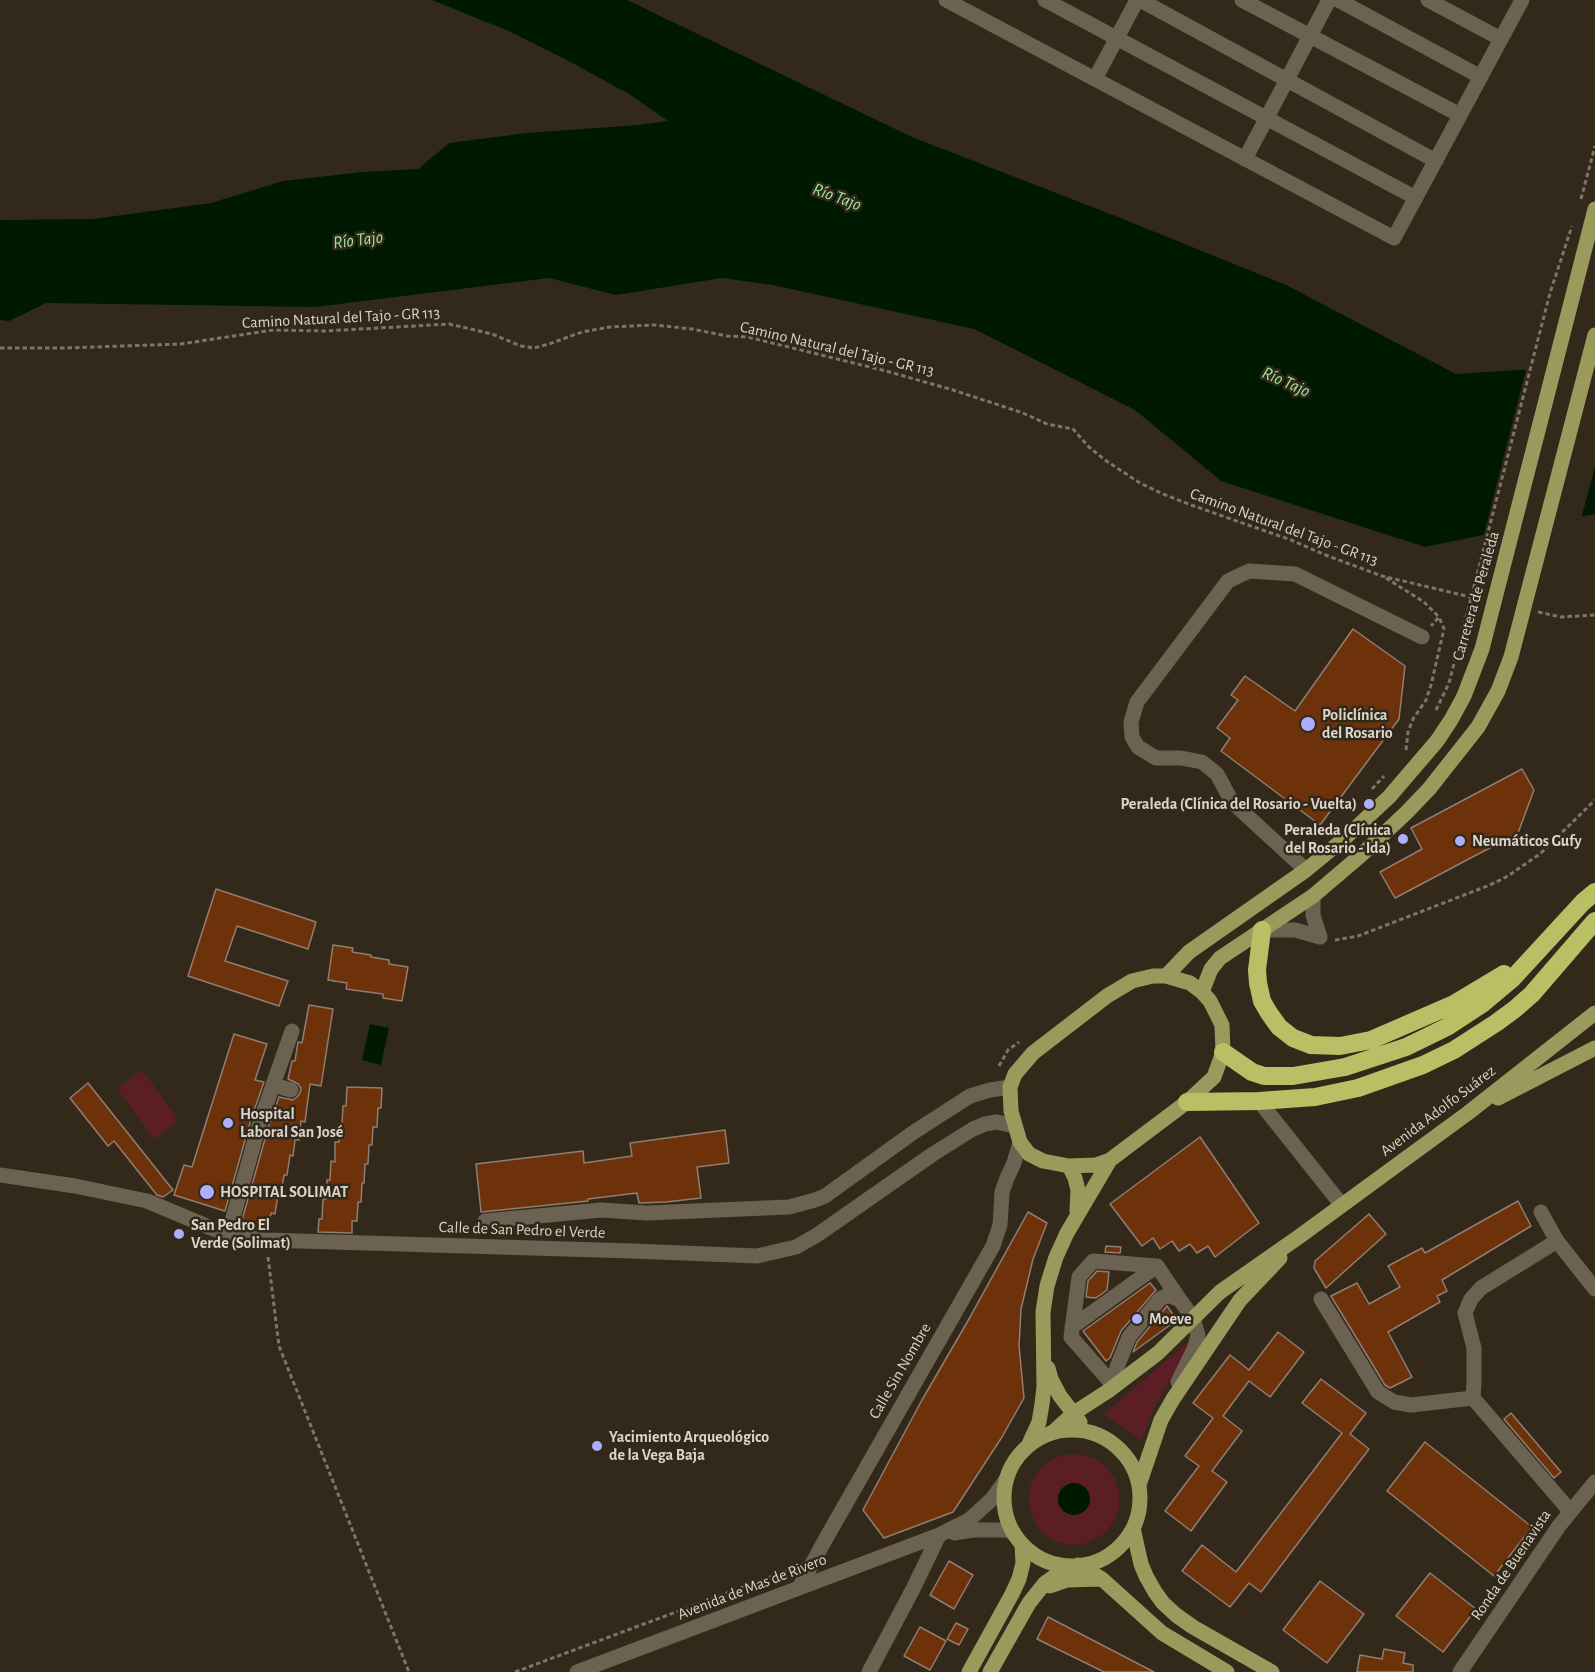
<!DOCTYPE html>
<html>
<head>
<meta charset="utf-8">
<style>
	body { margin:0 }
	canvas { display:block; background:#32291a }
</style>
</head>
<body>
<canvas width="1595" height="1672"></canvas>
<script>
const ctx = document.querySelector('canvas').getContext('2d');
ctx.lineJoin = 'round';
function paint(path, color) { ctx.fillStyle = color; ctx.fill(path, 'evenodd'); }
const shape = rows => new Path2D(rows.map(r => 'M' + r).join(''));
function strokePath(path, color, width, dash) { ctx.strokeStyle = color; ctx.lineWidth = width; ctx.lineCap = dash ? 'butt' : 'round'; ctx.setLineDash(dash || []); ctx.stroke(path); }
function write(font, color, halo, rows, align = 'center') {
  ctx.font = font + ' "Alegreya Sans",sans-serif'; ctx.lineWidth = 5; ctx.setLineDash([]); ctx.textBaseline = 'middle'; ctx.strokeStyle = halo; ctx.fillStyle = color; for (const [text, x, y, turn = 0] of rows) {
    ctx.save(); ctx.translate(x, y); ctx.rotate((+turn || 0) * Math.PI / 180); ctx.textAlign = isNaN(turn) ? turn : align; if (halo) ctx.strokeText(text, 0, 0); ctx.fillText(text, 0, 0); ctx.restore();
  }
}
paint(shape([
	[142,1070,179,1120,154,1139,117,1088],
	[1190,1340,1187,1351,1155,1406,1141,1440,1104,1414],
	[1078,1454,1094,1458,1106,1467,1115,1479,1119,1492,1119,1507,1115,1520,1106,1532,1094,1540,1081,1545,1066,1544,1053,1540,1041,1531,1033,1518,1029,1503,1030,1487,1037,1473,1048,1462,1063,1455],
	[1070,1483,1080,1484,1065,1512,1059,1504,1059,1494,1061,1489]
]), '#5b1e24');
paint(shape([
	[432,0,627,0,912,137,1118,217,1286,285,1456,374,1595,365,1595,514,1503,531,1425,547,1221,481,1135,410,974,329,773,285,722,278,616,295,549,278,315,307,46,303,9,321,0,320,0,220,93,219,211,203,283,181,362,172,418,169,449,143,527,133,638,125,668,121,629,94,563,58,511,32],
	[370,1024,389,1028,381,1065,362,1060],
	'1058 1499a16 16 0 1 1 32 0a16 16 0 1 1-32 0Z'
]), '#001902');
paint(shape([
	[1595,362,1595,467,1581,519,1483,538,1527,366]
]), '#32291a');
const building = shape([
	[1353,629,1405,666,1399,719,1320,825,1221,751,1230,738,1217,728,1238,700,1231,695,1245,676,1295,711,1353,629],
	[1522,769,1534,790,1518,833,1395,898,1380,872,1422,849,1411,828,1522,769],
	[216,889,316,922,308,949,237,926,225,961,288,981,279,1006,188,976,216,889],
	[333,945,353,948,352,952,371,955,371,957,389,960,389,964,408,967,402,1001,383,998,383,994,346,989,347,983,328,980,333,945],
	[309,1005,333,1009,321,1086,310,1084,305,1122,301,1121,299,1140,295,1140,293,1156,290,1155,287,1175,284,1175,281,1195,278,1195,275,1214,271,1213,268,1229,240,1227,269,1125,279,1097,293,1100,297,1097,300,1093,301,1088,298,1084,288,1079,292,1061,295,1061,298,1042,302,1043,309,1005],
	[234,1034,267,1044,255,1080,264,1082,251,1119,225,1211,174,1195,184,1165,192,1167,234,1034],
	[88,1083,173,1190,163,1197,157,1195,114,1141,108,1146,70,1098,88,1083],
	[347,1087,382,1088,381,1108,378,1108,377,1127,373,1127,372,1145,369,1145,368,1164,365,1164,364,1183,362,1183,361,1202,358,1202,357,1221,352,1221,352,1233,318,1232,319,1219,322,1219,323,1199,326,1199,327,1180,330,1180,331,1161,335,1162,335,1142,339,1142,339,1124,342,1124,343,1106,346,1106,347,1087],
	[725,1130,729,1163,697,1167,701,1198,666,1202,639,1203,637,1193,588,1199,588,1201,481,1212,476,1164,583,1151,584,1163,632,1156,630,1143,725,1130],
	[1200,1137,1259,1223,1215,1257,1208,1246,1197,1253,1190,1244,1179,1251,1172,1241,1160,1249,1153,1238,1142,1246,1110,1204,1200,1137],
	[1518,1201,1531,1226,1442,1280,1447,1291,1437,1296,1440,1302,1388,1332,1412,1377,1390,1388,1385,1385,1331,1296,1357,1283,1369,1304,1400,1287,1388,1266,1422,1248,1425,1253,1518,1201],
	[1028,1212,1047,1223,1033,1259,1021,1309,1019,1346,1024,1398,1002,1437,953,1512,884,1538,863,1510,922,1400,969,1319,1028,1212],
	[1369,1214,1386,1234,1326,1288,1314,1268,1315,1261,1369,1214],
	[1106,1246,1121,1247,1120,1253,1105,1252,1106,1246],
	[1097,1271,1109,1272,1107,1290,1096,1298,1086,1297,1088,1281,1097,1271],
	[1150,1283,1156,1290,1121,1331,1110,1358,1106,1361,1083,1331,1150,1283],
	[1167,1306,1177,1320,1133,1352,1137,1342,1167,1306],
	[1278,1332,1304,1352,1270,1397,1249,1381,1223,1416,1242,1431,1212,1471,1227,1482,1191,1531,1165,1511,1199,1466,1185,1456,1213,1418,1193,1403,1230,1355,1249,1370,1278,1332],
	[1321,1379,1366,1413,1350,1434,1369,1449,1261,1592,1249,1583,1230,1607,1182,1571,1202,1545,1236,1572,1342,1433,1302,1403,1321,1379],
	[1511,1413,1561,1472,1554,1478,1504,1419,1511,1413],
	[1425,1442,1532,1527,1494,1576,1387,1491,1425,1442],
	[949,1561,973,1575,954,1609,930,1595,949,1561],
	[1430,1573,1476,1609,1443,1652,1396,1616,1430,1573],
	[1320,1581,1364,1614,1327,1663,1283,1630,1320,1581],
	[1048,1617,1154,1672,1104,1672,1037,1639,1048,1617],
	[956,1623,968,1629,959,1645,947,1639,956,1623],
	[920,1627,946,1641,930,1670,904,1656,920,1627],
	[1384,1649,1405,1653,1403,1663,1413,1665,1413,1672,1357,1672,1360,1655,1382,1659,1384,1649]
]);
paint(building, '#6d3209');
strokePath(building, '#907d73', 1.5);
strokePath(shape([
	[1581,199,1595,146],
	[0,348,65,348,181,344,273,330,325,331,449,324,492,334,521,346,534,348,549,344,582,332,610,327,654,325,692,329,727,336,748,337,886,371,953,390,1023,413,1047,424,1073,429,1089,447,1105,460,1140,483,1163,494,1191,505,1291,540,1328,556,1382,576,1479,599],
	[1386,578,1424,602,1439,617],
	[1538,612,1561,617,1595,615],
	[1436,710,1449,683,1550,293,1572,226],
	[1406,750,1408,732,1413,719,1426,700,1431,685,1444,629,1439,617,1431,626],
	[1372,789,1384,776],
	[1335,940,1358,936,1490,885,1508,876,1540,854,1595,800],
	[999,1066,1008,1050,1019,1042],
	[268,1257,279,1346,409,1672],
	[515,1672,789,1570]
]), '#7d7569', 3, [4.5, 3]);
strokePath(shape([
	[946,0,1394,238,1522,0],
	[1045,0,1416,198],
	[1140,0,1436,161],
	[1242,0,1460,115],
	[1338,0,1481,77],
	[1428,0,1501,39],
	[1095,79,1137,0],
	[1245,159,1329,0],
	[1306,870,1232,802,1217,774,1202,762,1181,758,1156,758,1138,747,1132,737,1131,722,1137,702,1228,581,1249,571,1295,574,1422,637],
	[1313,896,1313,915,1320,937],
	[1262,930,1295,930,1320,937],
	[273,1085,291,1090],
	[1259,1101,1341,1204],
	[0,1175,75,1186,147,1201,228,1235,266,1240,633,1251,757,1256,796,1247,817,1235,933,1154,973,1129,985,1124,997,1122,1014,1126],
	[1541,1212,1557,1241,1595,1289],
	[485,1221,601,1210,647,1213,789,1207,815,1200,825,1196,914,1132,970,1096,990,1090,1010,1087],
	[228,1235,260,1122,292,1031],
	[1557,1241,1481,1288,1471,1299,1465,1313,1474,1348,1474,1383,1473,1398,1570,1511],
	[1321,1299,1378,1392,1394,1402,1411,1405,1473,1398],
	[1072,1327,1157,1266],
	[1114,1386,1071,1337,1079,1277,1093,1261,1157,1266,1180,1300],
	[1114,1386,1117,1367,1129,1337,1160,1299,1168,1295,1180,1300,1193,1318,1198,1335,1195,1347,1178,1382],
	[954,1533,973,1530,1004,1530,1013,1532],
	[799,1588,825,1540,993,1246,1000,1225,1002,1192,1007,1178,1014,1163,1020,1142],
	[577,1672,939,1535,969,1520,992,1499,1007,1478],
	[869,1672,914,1587,939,1535],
	[1460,1672,1559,1526,1595,1482]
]), '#6c6251', 15);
strokePath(shape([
	[1153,976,1166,976,1190,983,1202,992,1210,1001,1222,1025,1223,1052,1214,1077,1187,1102,1110,1160,1096,1165,1069,1166,1043,1161,1029,1154,1020,1142,1011,1111,1010,1087,1015,1074,1033,1053,1107,996,1132,981,1153,976],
	[1166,976,1189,952,1306,870,1345,838,1389,797,1437,741,1451,720,1464,696,1482,649,1595,209],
	[1202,992,1211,969,1220,958,1313,896,1360,856,1406,813,1429,789,1478,727,1498,691,1511,657,1595,335],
	[1498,1098,1595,1048],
	[1069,1166,1075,1178,1078,1190,1077,1211],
	[1048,1368,1051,1379,1060,1396,1080,1422],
	'1004 1498a68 68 0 1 1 136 0a68 68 0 1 1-136 0Z',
	[1053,1432,1074,1413,1108,1391,1158,1353,1220,1292,1300,1236,1468,1113,1595,1013],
	[1029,1444,1039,1422,1042,1404,1044,1387,1043,1312,1047,1286,1056,1257,1067,1233,1110,1160],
	[1139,1485,1161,1420,1173,1399,1240,1300,1280,1258],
	[1133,1528,1141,1564,1146,1576,1155,1592,1163,1603,1176,1615,1193,1627,1272,1672],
	[1078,1565,1102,1579,1162,1633,1227,1672],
	[1050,1586,1067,1580,1102,1579],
	[969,1672,1012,1594,1019,1579,1023,1563,1022,1544],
	[990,1672,1029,1603,1045,1583,1069,1566]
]), '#9a9a5c', 15);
strokePath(shape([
	[1262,930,1257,970,1258,983,1262,1001,1269,1013,1279,1027,1293,1038,1311,1045,1340,1046,1371,1040,1454,1004,1504,974],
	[1223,1052,1252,1072,1264,1076,1293,1076,1345,1067,1406,1047,1447,1027,1482,1004,1513,978,1583,902,1595,892],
	[1187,1102,1259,1101,1315,1097,1358,1088,1423,1065,1454,1050,1496,1023,1515,1009,1532,994,1595,921]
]), '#b8bf64', 18);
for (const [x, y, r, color] of [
	[1308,724,8,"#acaffb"],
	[1369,804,6,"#acaffb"],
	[1403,839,6,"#acaffb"],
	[1460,841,6,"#acaffb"],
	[228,1123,6,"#acaffb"],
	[207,1192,8,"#acaffb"],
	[179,1234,6,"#acaffb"],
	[1137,1319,6,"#acaffb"],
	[597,1446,6,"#acaffb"]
]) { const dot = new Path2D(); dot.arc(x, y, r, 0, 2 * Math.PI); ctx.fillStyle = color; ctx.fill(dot); strokePath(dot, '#32291a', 2); }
write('16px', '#dad4cb', '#32291a', [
	["Camino Natural del Tajo - GR 113",341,318,-3],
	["Camino Natural del Tajo - GR 113",837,349,13],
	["Camino Natural del Tajo - GR 113",1284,527,20],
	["Carretera de Peraleda",1476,596,-74],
	["Avenida Adolfo Suárez",1438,1111,-37],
	["Calle de San Pedro el Verde",522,1230,2],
	["Calle Sin Nombre",900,1371,-60],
	["Ronda de Buenavista",1511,1565,-56],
	["Avenida de Mas de Rivero",752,1587,-21]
]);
write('bold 16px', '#dad4cb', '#32291a', [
	["Policlínica",1322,715],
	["del Rosario",1322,733],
	["Peraleda (Clínica del Rosario - Vuelta)",1357,804,"right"],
	["Peraleda (Clínica",1391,830,"right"],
	["del Rosario - Ida)",1391,848,"right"],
	["Neumáticos Gufy",1472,841],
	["Hospital",240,1114],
	["Laboral San José",240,1132],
	["HOSPITAL SOLIMAT",220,1192],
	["San Pedro El",191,1225],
	["Verde (Solimat)",191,1243],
	["Moeve",1149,1319],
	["Yacimiento Arqueológico",609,1437],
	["de la Vega Baja",609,1455]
], 'left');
write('italic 18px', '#9be79b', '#32291a', [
	["Río Tajo",837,197,20],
	["Río Tajo",358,240,-7],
	["Río Tajo",1286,382,24]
]);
</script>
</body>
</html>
